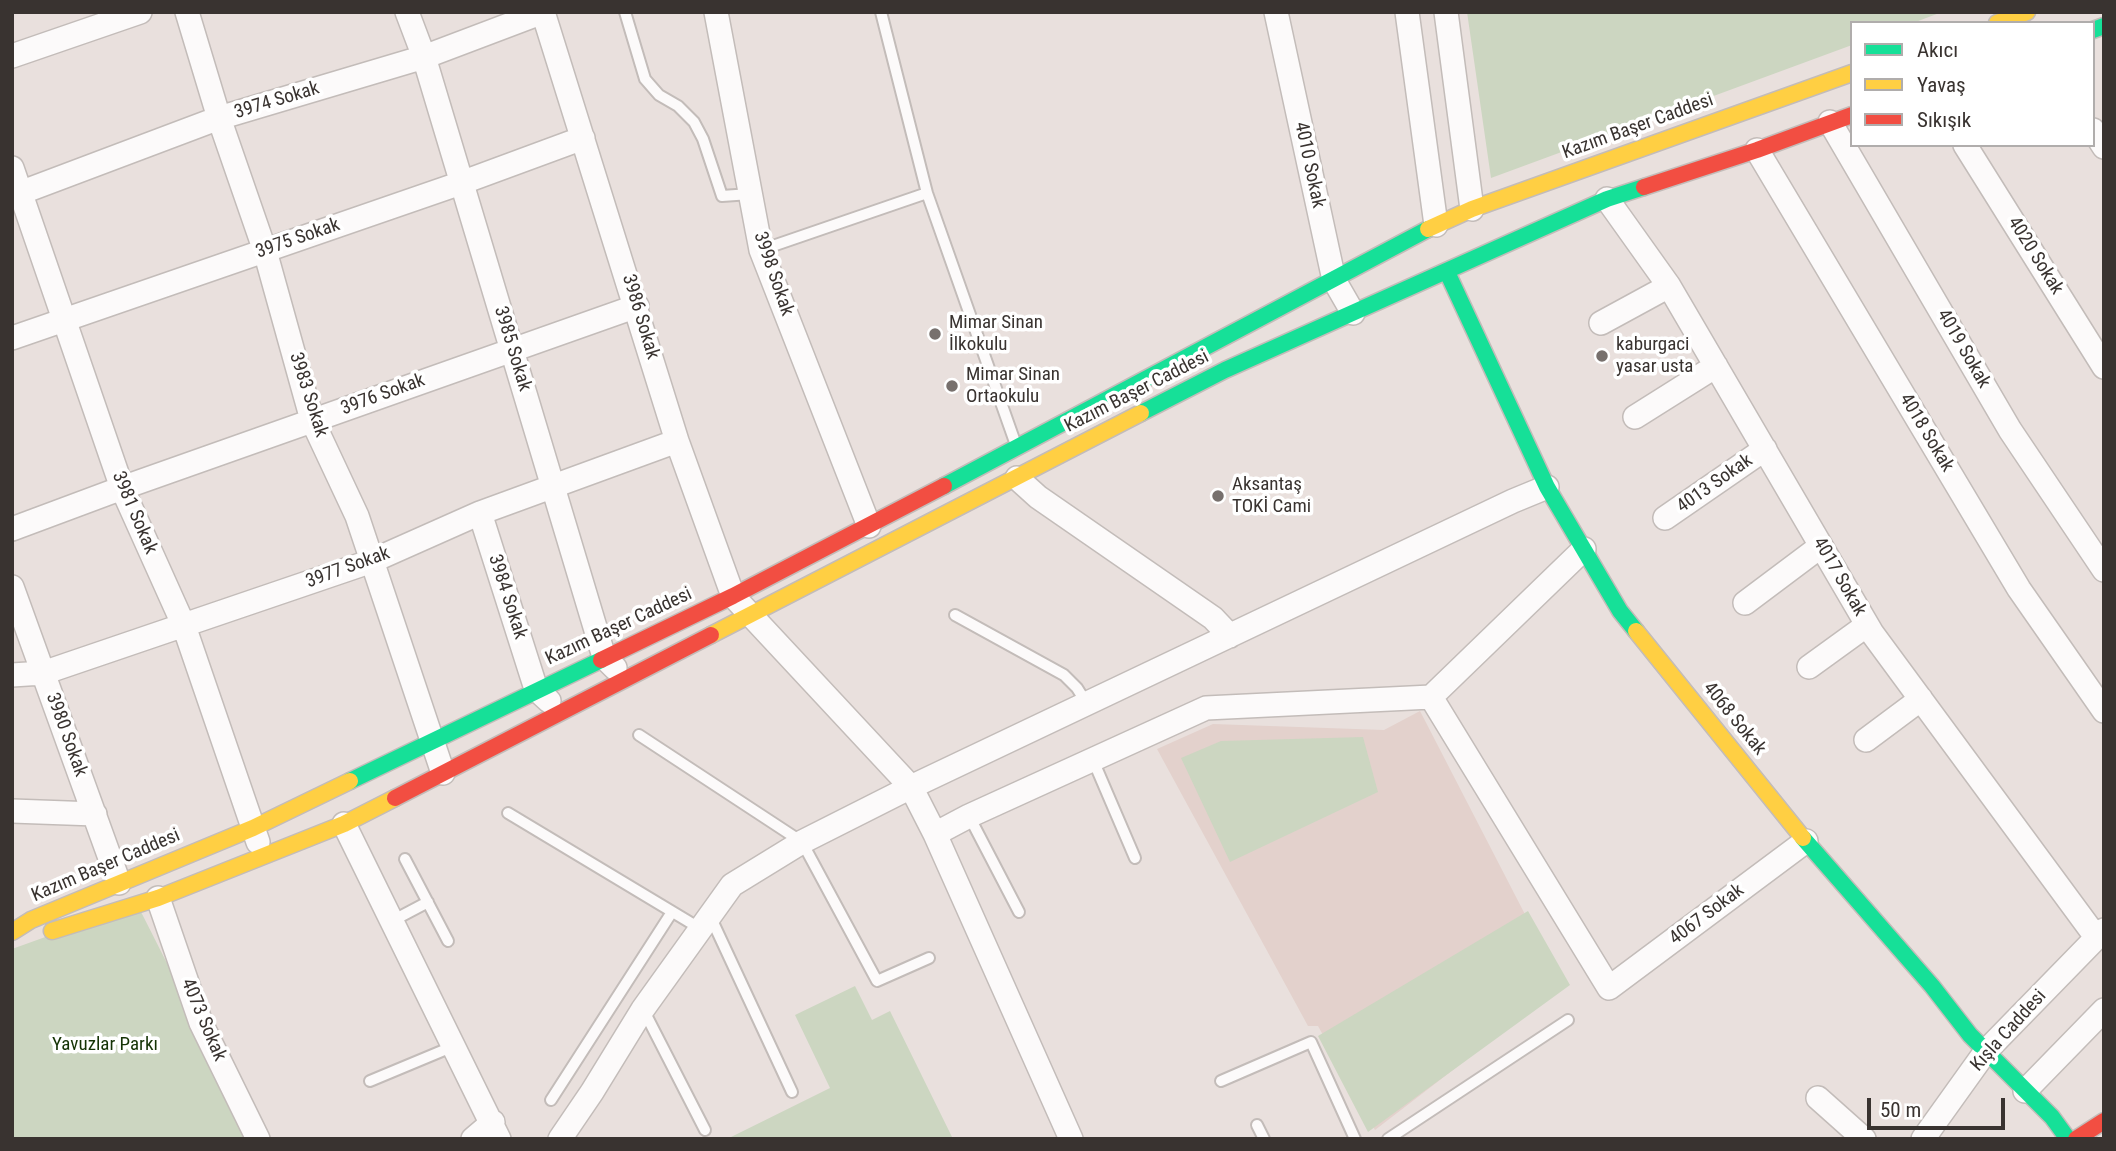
<!DOCTYPE html>
<html>
<head>
<meta charset="utf-8">
<style>
	body { margin:0 }
	#map { position:relative; width:2116px; height:1151px; overflow:hidden; background:#e9e0dd; font-family:"Roboto Condensed",sans-serif }
	canvas { display:block }
	.frame { position:absolute; inset:0; border:14px solid #393330; pointer-events:none }
	.legend { position:absolute; left:1850px; top:21px; width:245px; height:126px; box-sizing:border-box; background:#fff; border:2px solid #b0adac; margin:0; padding:9px 12px; list-style:none; font-size:21px; color:#393330 }
	.legend li { display:flex; align-items:center; gap:14px; height:35px }
	.legend b { width:35px; border:2px solid #b0adac }
	.scale { position:absolute; left:1867px; top:1098px; width:138px; height:32px; box-sizing:border-box; border:4px solid #393330; border-top:0; padding-left:9px; font-size:21px; line-height:24px; white-space:nowrap; color:#393330; -webkit-text-stroke:5px #fff; paint-order:stroke }
</style>
</head>
<body>
<div id="map">
<canvas width="2116" height="1151"></canvas>
<div class="frame"></div>
<ul class="legend">
<li><b style="height:9px;background:#16e098"></b>Akıcı</li>
<li><b style="height:9px;background:#ffcf43"></b>Yavaş</li>
<li><b style="height:9px;background:#f24e42"></b>Sıkışık</li>
</ul>
<div class="scale">50 m</div>
</div>
<script>
const ctx = document.querySelector('canvas').getContext('2d');
ctx.lineJoin = 'round';
function paint(path, color) { ctx.fillStyle = color; ctx.fill(path, 'evenodd'); }
const shape = rows => new Path2D(rows.map(r => 'M' + r).join(''));
function strokePath(path, color, width, dash) { ctx.strokeStyle = color; ctx.lineWidth = width; ctx.lineCap = dash ? 'butt' : 'round'; ctx.setLineDash(dash || []); ctx.stroke(path); }
function write(font, color, halo, rows, align = 'center') {
  ctx.font = font + ' "Roboto Condensed",sans-serif'; ctx.lineWidth = 7; ctx.setLineDash([]); ctx.textBaseline = 'middle'; ctx.strokeStyle = halo; ctx.fillStyle = color; for (const [text, x, y, turn = 0] of rows) {
    ctx.save(); ctx.translate(x, y); ctx.rotate((+turn || 0) * Math.PI / 180); ctx.textAlign = isNaN(turn) ? turn : align; if (halo) ctx.strokeText(text, 0, 0); ctx.fillText(text, 0, 0); ctx.restore();
  }
}
paint(shape([
	[1420,711,1562,986,1375,1130,1318,1026,1308,1026,1157,749,1213,724,1384,730]
]), '#e3d1cc');
paint(shape([
	[1467,12,1942,12,1913,23,1852,23,1852,45,1491,178],
	[1363,737,1378,792,1230,862,1181,758,1221,741],
	[137,904,256,1139,12,1139,12,949],
	[1528,911,1570,985,1368,1132,1318,1036],
	[855,986,872,1020,890,1011,953,1139,727,1139,830,1088,795,1015]
]), '#ccd6c1');
const lane = shape([
	[625,12,645,79,659,95,678,106,694,122,703,139,722,196,750,194],
	[881,12,927,193,1016,445],
	[761,250,927,193],
	[955,615,1064,675,1077,688,1087,704],
	[639,735,802,842,877,981,929,958],
	[1093,760,1135,858],
	[508,813,701,929],
	[969,816,1019,912],
	[405,859,448,941],
	[711,918,792,1092],
	[392,921,428,902],
	[644,1011,705,1130],
	[370,1081,454,1046],
	[1221,1081,1311,1042,1355,1139],
	[551,1100,672,912],
	[1257,1125,1264,1139],
	[1388,1139,1568,1020]
]);
const street = shape([
	[187,12,219,118,265,251,312,420,357,516,443,773],
	[407,12,424,57,604,657,615,668],
	[716,12,761,250,869,526],
	[1276,12,1334,280,1353,313],
	[1407,12,1436,225],
	[1446,12,1472,209],
	[12,56,140,12],
	[1830,122,2010,430,2104,570],
	[2093,130,2104,147],
	[1965,145,2104,367],
	[1757,150,2019,589,2104,711],
	[12,168,122,488,184,626,258,842],
	[12,196,219,118,424,57,543,12,677,441,733,596,911,787,935,834,1071,1139],
	[1607,199,1669,286,1872,633,2096,937],
	[1601,323,1669,286],
	[12,338,461,183,583,138],
	[1635,417,1716,366],
	[1017,478,1038,497,1213,618,1230,636],
	[480,513,536,689,549,701],
	[1665,518,1765,449],
	[12,529,122,488,637,306],
	[12,587,119,883],
	[1745,603,1821,546],
	[1809,667,1867,625],
	[12,675,43,673,372,561,480,513,677,441],
	[1431,697,1609,988,1806,841],
	[1866,740,1921,699],
	[12,811,95,814],
	[344,824,499,1139],
	[935,834,969,816,1206,708,1431,697,1584,549],
	[158,898,201,1023,258,1139],
	[2025,1091,2104,1010],
	[1818,1098,1864,1139],
	[473,1139,493,1122],
	[560,1139,592,1092,643,1009,732,885,802,842,911,787,1513,501,1547,487],
	[1923,1139,1986,1051,2104,930]
]);
const fast = shape([
	[2093,30,2104,26],
	[1447,272,1547,487,1620,611,1636,631],
	[1141,413,1225,370,1607,199,1644,187],
	[944,486,1428,229],
	[350,781,601,660],
	[1803,838,1932,986,1970,1035,2052,1117,2068,1139]
]);
const slow = shape([
	[1997,23,2027,12],
	[1428,229,1472,209,1852,73],
	[1636,631,1803,838],
	[711,635,1141,413],
	[52,931,158,898,344,824,395,798],
	[12,932,31,920,253,828,350,781]
]);
const jam = shape([
	[1644,187,1757,150,1852,115],
	[601,660,733,596,944,486],
	[395,798,711,635],
	[2076,1139,2104,1121]
]);
strokePath(lane, '#c3bcb9', 14);
strokePath(street, '#c3bcb9', 26);
strokePath(fast, '#c3bcb9', 19);
strokePath(slow, '#c3bcb9', 19);
strokePath(jam, '#c3bcb9', 19);
strokePath(lane, '#fcfafa', 10);
strokePath(street, '#fcfafa', 23);
strokePath(fast, '#16e098', 16);
strokePath(slow, '#ffcf43', 16);
strokePath(jam, '#f24e42', 16);
for (const [x, y, r, color] of [
	[935,334,7,"#77706d"],
	[1602,356,7,"#77706d"],
	[952,386,7,"#77706d"],
	[1218,496,7,"#77706d"]
]) { const dot = new Path2D(); dot.arc(x, y, r, 0, 2 * Math.PI); ctx.fillStyle = color; ctx.fill(dot); strokePath(dot, '#fff', 2.5); }
write('19px', '#393330', '#fff', [
	["3974 Sokak",277,101,-17],
	["Kazım Başer Caddesi",1638,127,-20],
	["4010 Sokak",1309,165,78],
	["3975 Sokak",298,239,-19],
	["4020 Sokak",2035,256,58],
	["3998 Sokak",773,274,71],
	["3986 Sokak",640,317,73],
	["3985 Sokak",512,349,73],
	["4019 Sokak",1963,349,60],
	["Kazım Başer Caddesi",1137,392,-27],
	["3983 Sokak",308,395,72],
	["3976 Sokak",383,395,-20],
	["4018 Sokak",1926,433,59],
	["4013 Sokak",1715,484,-35],
	["3981 Sokak",134,513,67],
	["3977 Sokak",348,568,-20],
	["4017 Sokak",1839,577,60],
	["3984 Sokak",507,597,72],
	["Kazım Başer Caddesi",619,627,-25],
	["4068 Sokak",1734,719,51],
	["3980 Sokak",66,735,70],
	["Kazım Başer Caddesi",106,866,-23],
	["4067 Sokak",1707,915,-37],
	["4073 Sokak",203,1020,67],
	["Kışla Caddesi",2009,1031,-48]
]);
write('19px', '#393330', '#fff', [
	["Mimar Sinan",949,323],
	["İlkokulu",949,345],
	["kaburgaci",1616,345],
	["yasar usta",1616,367],
	["Mimar Sinan",966,375],
	["Ortaokulu",966,397],
	["Aksantaş",1232,485],
	["TOKİ Cami",1232,507]
], 'left');
write('19px', '#153305', '#fff', [
	["Yavuzlar Parkı",105,1045]
]);
</script>
</body>
</html>
